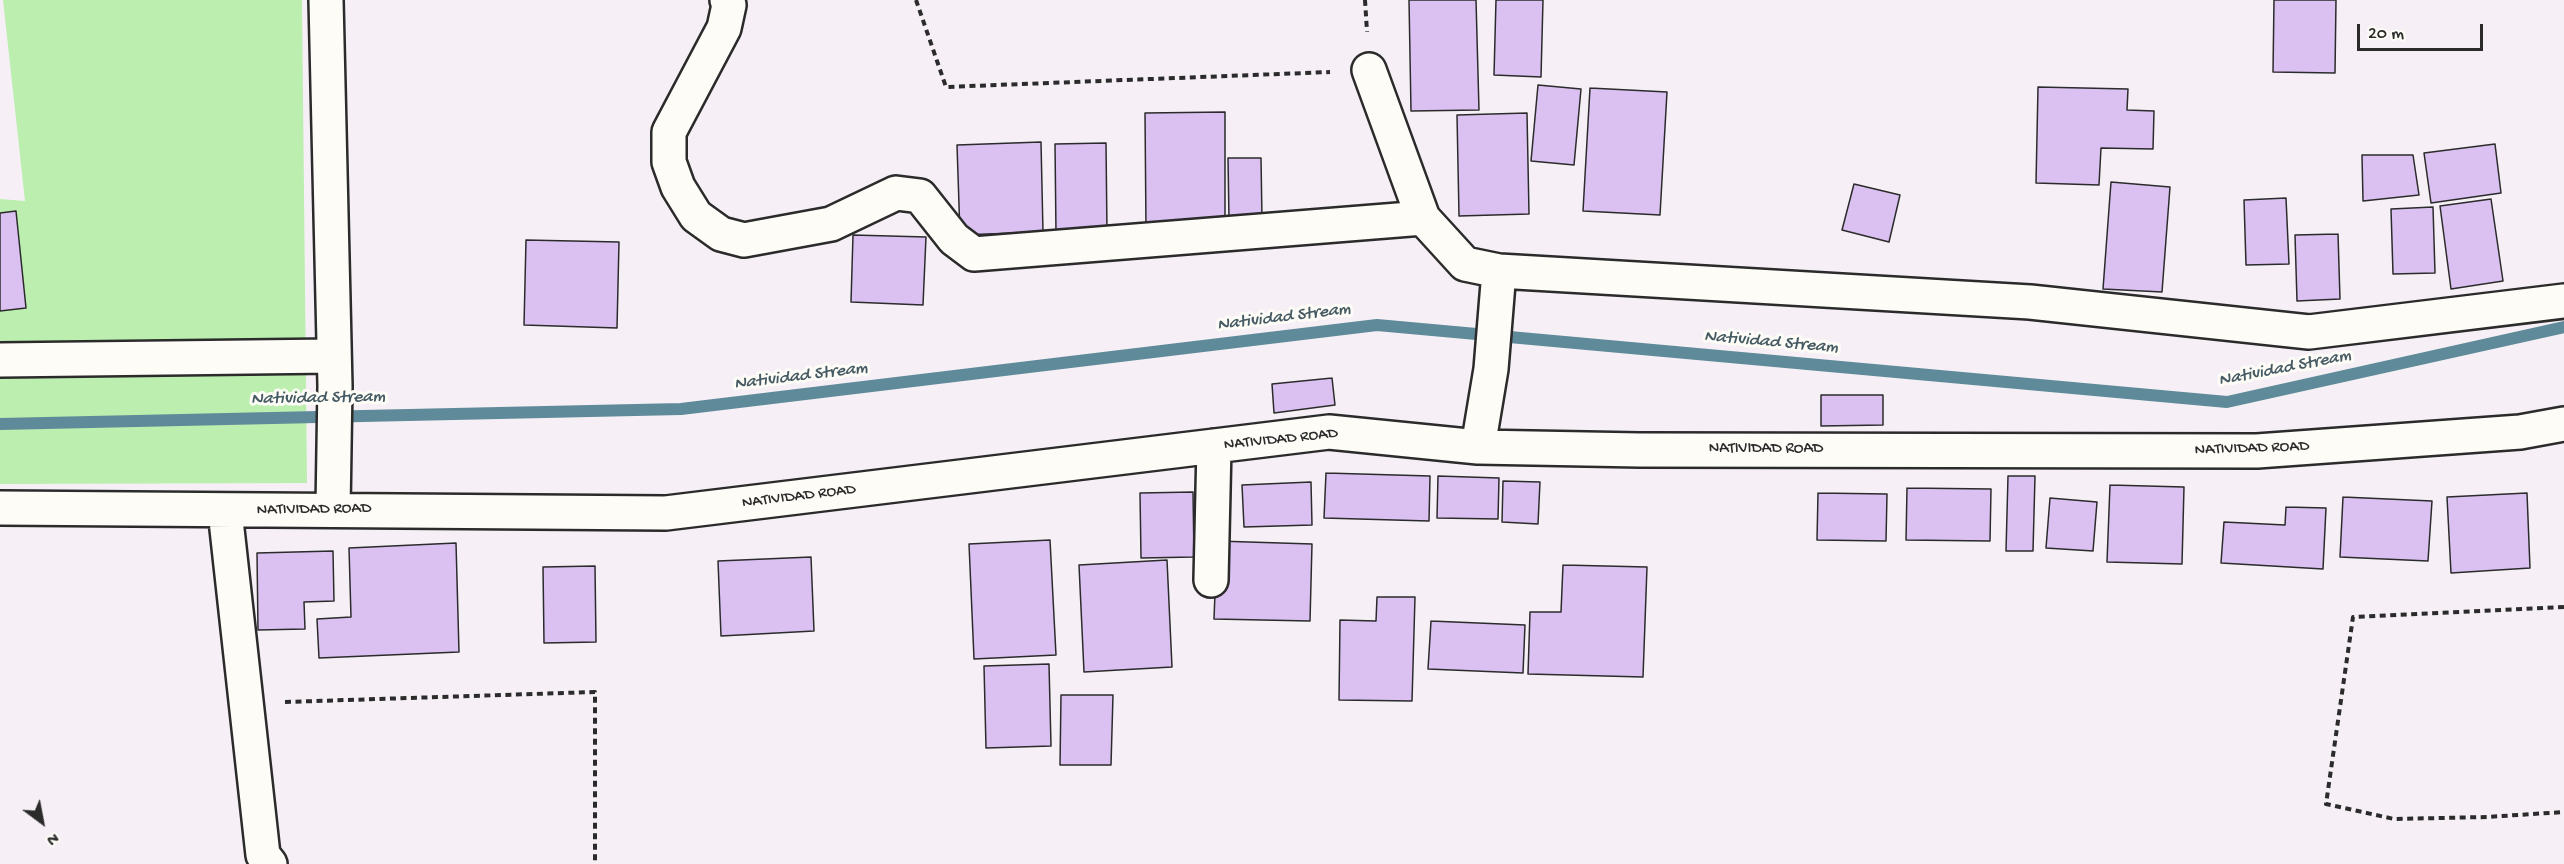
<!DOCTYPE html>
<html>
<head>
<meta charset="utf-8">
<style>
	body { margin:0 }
	#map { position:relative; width:2564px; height:864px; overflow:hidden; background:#f6f0f6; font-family:"Gochi Hand",sans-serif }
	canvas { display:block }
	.north { position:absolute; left:12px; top:792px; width:60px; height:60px; -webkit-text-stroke:4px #fdfcf7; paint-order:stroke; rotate:148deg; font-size:16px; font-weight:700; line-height:24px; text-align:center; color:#2b2b2b }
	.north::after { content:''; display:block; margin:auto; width:21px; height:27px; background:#2b2b2b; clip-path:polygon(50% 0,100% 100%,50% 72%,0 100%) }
	.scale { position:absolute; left:2357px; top:24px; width:126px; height:27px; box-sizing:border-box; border:3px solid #2b2b2b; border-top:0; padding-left:8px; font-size:18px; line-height:21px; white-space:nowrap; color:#2b2b2b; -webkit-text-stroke:4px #fdfcf7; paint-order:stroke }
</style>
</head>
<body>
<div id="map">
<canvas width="2564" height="864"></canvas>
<div class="north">N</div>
<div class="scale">20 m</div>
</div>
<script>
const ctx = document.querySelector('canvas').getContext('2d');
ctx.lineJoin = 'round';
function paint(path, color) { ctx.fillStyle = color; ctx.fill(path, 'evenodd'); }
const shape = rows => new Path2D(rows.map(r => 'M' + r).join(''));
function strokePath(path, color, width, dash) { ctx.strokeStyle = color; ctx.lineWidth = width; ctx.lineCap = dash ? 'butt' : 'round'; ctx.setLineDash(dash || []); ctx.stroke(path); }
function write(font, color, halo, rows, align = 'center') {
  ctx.font = font + ' "Gochi Hand",sans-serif'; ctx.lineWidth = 6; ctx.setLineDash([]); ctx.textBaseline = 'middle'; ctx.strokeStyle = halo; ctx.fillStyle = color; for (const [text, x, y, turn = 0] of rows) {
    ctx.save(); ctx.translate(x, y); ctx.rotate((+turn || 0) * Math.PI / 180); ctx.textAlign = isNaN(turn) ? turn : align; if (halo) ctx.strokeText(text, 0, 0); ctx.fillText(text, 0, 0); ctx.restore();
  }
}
paint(shape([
	[3,0,302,0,307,483,0,484,0,199,25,201]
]), '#bbeeaf');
strokePath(shape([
	[0,424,681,409,1377,325,2227,402,2564,327]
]), '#5f8a99', 12);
const building = shape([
	[1409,0,1476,0,1479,110,1411,111,1409,0],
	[1496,0,1543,0,1541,77,1494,75,1496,0],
	[2274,0,2336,0,2335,73,2273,72,2274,0],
	[1538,85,1581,89,1574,165,1531,161,1538,85],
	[2038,87,2128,89,2127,110,2154,111,2153,149,2101,148,2099,185,2036,183,2038,87],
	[1590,88,1667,92,1660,215,1583,211,1590,88],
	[1225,112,1225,229,1146,230,1145,113,1225,112],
	[1527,113,1529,214,1459,216,1457,115,1527,113],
	[1041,142,1043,232,960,235,957,145,1041,142],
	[1106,143,1107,233,1056,234,1055,144,1106,143],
	[2495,144,2501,193,2431,203,2424,153,2495,144],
	[2362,155,2413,155,2419,195,2363,201,2362,155],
	[1228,158,1261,158,1262,219,1229,220,1228,158],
	[2111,182,2170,187,2162,292,2103,289,2111,182],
	[1854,184,1900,195,1889,242,1842,230,1854,184],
	[2286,198,2289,264,2246,265,2244,200,2286,198],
	[2491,199,2503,281,2451,289,2440,206,2491,199],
	[2433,207,2435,273,2393,274,2391,209,2433,207],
	[16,211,26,308,0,311,0,213,16,211],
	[2338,234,2340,299,2297,301,2295,235,2338,234],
	[853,235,926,237,923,305,851,302,853,235],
	[526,240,619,242,617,328,524,325,526,240],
	[1332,378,1335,405,1274,413,1272,384,1332,378],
	[1821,395,1883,395,1883,425,1821,426,1821,395],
	[1326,473,1430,476,1429,521,1324,518,1326,473],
	[1438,476,1499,478,1498,519,1437,518,1438,476],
	[2008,476,2035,476,2033,551,2006,551,2008,476],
	[1503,481,1540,482,1538,524,1502,522,1503,481],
	[1311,482,1312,525,1244,527,1242,485,1311,482],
	[2110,485,2184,487,2182,564,2107,562,2110,485],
	[1907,488,1991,489,1990,541,1906,540,1907,488],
	[1193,492,1194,557,1141,558,1140,493,1193,492],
	[1818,493,1887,494,1886,541,1817,540,1818,493],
	[2527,493,2530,568,2451,573,2447,497,2527,493],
	[2343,497,2432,501,2428,561,2340,557,2343,497],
	[2050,498,2097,502,2093,551,2046,548,2050,498],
	[2286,507,2326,508,2323,569,2221,563,2224,522,2285,525,2286,507],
	[1050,540,1056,655,974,659,969,544,1050,540],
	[1217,541,1312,544,1310,621,1214,619,1217,541],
	[456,543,459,652,319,658,317,619,351,617,349,548,456,543],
	[333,551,334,601,304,602,305,629,258,630,257,553,333,551],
	[811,557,814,631,721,636,718,561,811,557],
	[1167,560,1172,667,1084,672,1079,565,1167,560],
	[1563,565,1647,567,1643,677,1528,674,1530,612,1561,612,1563,565],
	[595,566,596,642,544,643,543,567,595,566],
	[1377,597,1415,597,1412,701,1339,700,1340,620,1376,621,1377,597],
	[1431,621,1525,625,1523,673,1428,669,1431,621],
	[1049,664,1051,746,986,748,984,666,1049,664],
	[1061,695,1113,695,1111,765,1060,765,1061,695]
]);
paint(building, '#dac1f1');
strokePath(building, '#2b2b2b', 1.5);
const minor = shape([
	[326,0,335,386,333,509],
	[727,0,729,5,724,28,669,132,669,162,678,187,696,216,721,234,744,240,831,224,896,193,920,196,954,239,974,254,1423,218],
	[1369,70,1423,218,1465,264,1499,271,2030,302,2309,332,2564,301],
	[0,360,333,356],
	[1478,447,1491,369,1499,271],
	[0,508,666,513,1329,432,1478,447,1640,450,2257,451,2520,432,2564,424],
	[225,511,263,855,270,864],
	[1211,580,1214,446]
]);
strokePath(minor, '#2b2b2b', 38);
strokePath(shape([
	[916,0,946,87,1330,72],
	[1365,0,1367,32],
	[2564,607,2353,617,2326,804,2394,819,2487,817,2564,812],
	[285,702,595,692,595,864]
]), '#2b2b2b', 4, [6, 4.5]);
strokePath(minor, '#fdfcf7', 33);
write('16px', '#2b2b2b', '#fdfcf7', [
	["NATIVIDAD ROAD",1281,440,-6],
	["NATIVIDAD ROAD",2252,449,-2],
	["NATIVIDAD ROAD",1766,450],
	["NATIVIDAD ROAD",799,497,-7],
	["NATIVIDAD ROAD",314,510,-1]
]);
write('italic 18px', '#455a62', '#fdfcf7', [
	["Natividad Stream",1284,318,-7],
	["Natividad Stream",1771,343,5],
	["Natividad Stream",2285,369,-11],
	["Natividad Stream",801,377,-7],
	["Natividad Stream",318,399,-1]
]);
</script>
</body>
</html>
